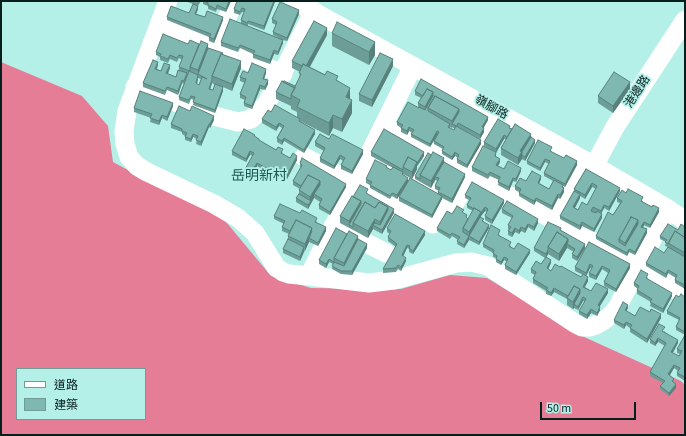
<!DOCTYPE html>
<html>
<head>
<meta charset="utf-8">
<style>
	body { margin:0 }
	#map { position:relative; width:686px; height:436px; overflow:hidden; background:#b5f0e8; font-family:"Source Sans 3","Noto Sans TC",sans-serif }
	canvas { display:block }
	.frame { position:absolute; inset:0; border:2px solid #071f1c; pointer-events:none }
	.legend { position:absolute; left:16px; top:368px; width:130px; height:52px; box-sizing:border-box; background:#b5f0e8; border:1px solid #6f9c96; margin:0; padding:5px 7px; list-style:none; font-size:12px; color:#071f1c }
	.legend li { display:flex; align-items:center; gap:8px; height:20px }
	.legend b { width:20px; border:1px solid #6f9c96 }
	.scale { position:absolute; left:540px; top:402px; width:96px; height:18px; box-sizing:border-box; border:2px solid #071f1c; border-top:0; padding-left:5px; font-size:12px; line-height:14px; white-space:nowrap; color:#071f1c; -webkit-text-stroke:3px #b5f0e8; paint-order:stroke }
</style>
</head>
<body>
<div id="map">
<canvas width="686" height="436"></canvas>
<div class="frame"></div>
<ul class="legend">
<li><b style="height:5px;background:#fff"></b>道路</li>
<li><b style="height:11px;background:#7eb8b0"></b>建築</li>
</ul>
<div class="scale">50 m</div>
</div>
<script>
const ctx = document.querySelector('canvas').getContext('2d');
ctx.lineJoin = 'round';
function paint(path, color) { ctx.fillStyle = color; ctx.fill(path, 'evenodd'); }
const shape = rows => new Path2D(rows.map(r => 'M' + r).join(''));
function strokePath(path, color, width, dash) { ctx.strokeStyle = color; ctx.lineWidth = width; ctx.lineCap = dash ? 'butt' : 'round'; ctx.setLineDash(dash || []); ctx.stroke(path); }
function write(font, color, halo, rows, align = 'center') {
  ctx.font = font + ' "Source Sans 3","Noto Sans TC",sans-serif'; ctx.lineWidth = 3.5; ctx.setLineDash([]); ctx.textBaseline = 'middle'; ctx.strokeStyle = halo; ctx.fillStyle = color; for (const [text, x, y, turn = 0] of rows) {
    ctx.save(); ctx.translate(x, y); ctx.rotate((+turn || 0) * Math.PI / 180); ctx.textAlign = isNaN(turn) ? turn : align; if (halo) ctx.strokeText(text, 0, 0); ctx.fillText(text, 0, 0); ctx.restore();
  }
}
paint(shape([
	[1,62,82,96,108,126,113,162,165,190,217,211,271,276,311,288,401,289,450,275,487,278,582,336,681,381,685,385,685,435,1,435],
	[17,369,145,369,145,419,17,419]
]), '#e57d96');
strokePath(shape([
	[168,1,127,111,124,131,125,144,129,157,137,166,147,172,214,204,238,218,255,233,276,267,283,272,289,274,309,276,369,283,394,280,456,263,471,262,488,266,576,324,582,327,590,327,596,325,603,321,611,315,617,308,668,209],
	[294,1,586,161,668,209,685,221],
	[159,27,283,74],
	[215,48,234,1],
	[135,87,214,116,238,122,251,119,266,105,314,11],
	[383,126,639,267,685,295],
	[368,156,404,175,411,182,454,205,471,174],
	[304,157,368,190,373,195,409,216],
	[594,166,615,127,685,20],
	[468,173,499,113],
	[400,205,433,224,435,223,442,213,454,205],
	[555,221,586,161],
	[333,226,386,253],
	[309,276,413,66]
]), '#fff', 19);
paint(shape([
	[185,1,201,1,198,6,198,9,196,14,205,17,223,20,214,43,209,41,209,37,167,20,167,17,189,13,193,4],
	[203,1,231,1,226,12,217,9,216,12,208,9,208,6,203,4],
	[275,1,264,30,248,24,248,26,281,39,273,35,273,32,276,25,272,23,272,19,299,14,287,41,283,40,283,43,278,55,274,54,270,64,253,58,253,54,240,48,238,52,221,46,221,42,241,23,241,20,244,12,242,12,240,15,234,13,234,9],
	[332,33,375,55,369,65,332,46],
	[327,35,310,67,338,81,350,99,352,113,342,132,333,128,329,136,300,121,315,134,304,153,284,141,282,145,277,142,277,138,282,128,279,126,276,131,262,123,262,119,271,112,297,118,297,112,291,109,291,106,276,99,276,92,295,86,299,79,300,72,292,68,292,61],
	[188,44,208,48,223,54,241,68,232,91,223,87,223,91,215,113,193,105,194,100,191,99,189,104,179,100,179,97,184,84,182,83,178,95,167,90,165,95,143,87,143,83,158,65,157,69,161,71,170,68,168,74,176,77,179,70,179,67,182,60,179,58,177,62,170,59,168,63,160,60,160,57,156,55,156,52],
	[198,78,201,79,199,85,197,84],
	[212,83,215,85,213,90,210,89],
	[393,66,372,107,359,101,359,94],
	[248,73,266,73,264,79,268,84,265,90,260,89,252,109,244,106,244,103,245,100,240,98,240,94,245,83,240,81,240,77],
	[630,89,613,113,598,103,598,96],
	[415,91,488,120,483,128,484,132,480,139,458,127,481,144,467,168,457,163,457,159,458,158,455,156,452,160,442,154,442,151,443,149,434,144,434,141,437,135,430,147,411,137,411,134,412,133,409,131,407,135,401,132,401,128,397,125,397,122,418,108,418,103,421,98,415,95],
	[450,127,452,128,452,127,455,129,454,130,450,128],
	[173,106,167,121,162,118,159,125,150,122,151,118,134,112,134,108],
	[214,120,210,128,209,127,201,146,196,144,197,139,193,137,191,142,185,140,185,136,182,134,182,132,171,128,171,124],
	[510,128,531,137,535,143,525,161,522,159,518,165,501,155,501,148,506,139,504,139,496,152,496,157,500,162,498,166,504,169,521,171,516,182,513,181,509,191,498,185,499,180,490,176,488,179,472,171,472,167,490,149,484,146,484,142],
	[255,137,259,141,283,153,282,154,290,158,297,160,287,179,280,175,278,179,257,166,250,178,244,174,244,171,253,156,250,155,246,162,232,155,232,151],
	[329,139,363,154,352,174,341,169,341,165,343,161,340,159,334,169,320,162,320,158,324,151,315,146,315,142],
	[552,151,551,152,577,165,565,187,563,186,564,192,560,199,558,198,552,210,536,201,534,205,519,196,519,192,515,190,515,186,526,181,541,179,539,183,549,189,553,181,544,176,544,173,549,164,545,162,540,171,527,164,527,161],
	[371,152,424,156,417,166,417,169,412,179,403,174,403,175,408,181,438,194,439,191,435,189,435,186,438,181,435,180,431,188,415,179,415,176,444,162,465,177,452,203,442,198,442,199,432,218,399,201,399,197,406,185,397,199,392,196,390,199,370,188,370,185,366,183,366,179,387,168,391,170,393,168,371,156],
	[300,163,346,187,330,215,319,209,319,205,320,202,314,198,308,209,296,202,296,198,299,194,299,190,300,189,293,185,293,181,301,168,300,167],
	[586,169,620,191,609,211,604,208,601,213,602,218,594,232,582,226,580,230,560,219,560,216,574,191,574,189],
	[592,187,596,189,587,205,578,210,575,208,580,198,580,196,585,199],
	[368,193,367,194,394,213,382,234,373,229,368,238,340,223,340,216,353,197],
	[465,195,504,203,492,224,485,220,485,216,487,212,485,211,481,216,481,218,484,222,489,228,479,245,469,240,464,248,457,244,458,240,452,236,450,239,437,231,437,228,452,214,468,219,473,211,467,208,467,205,469,200,465,198],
	[617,198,643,201,643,202,659,212,650,228,644,225,643,228,647,233,635,255,629,252,627,256,596,239,596,236,613,215,620,203,617,202],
	[502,209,538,223,534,231,528,227,525,233,521,231,519,234,515,232,512,237,508,235,508,231,509,230,508,229,508,225,512,218,502,213],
	[274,216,317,221,316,222,326,231,318,246,309,242,300,261,283,253,283,249,288,239,288,236,289,234,282,231,282,227,284,224,274,219],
	[685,227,685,289,675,283,675,280,676,278,668,273,666,278,646,266,646,263,664,253,668,247,665,246,666,242,660,239,660,236,678,230],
	[387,228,425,235,413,254,409,252,409,249,407,248,403,256,406,261,401,271,398,269,396,272,383,273,383,269,396,247,388,241,388,237,390,234,387,232],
	[561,230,585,248,577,261,572,258,572,254,574,252,567,248,559,261,548,254,546,257,551,263,548,269,551,271,560,267,581,277,583,275,575,271,575,267,589,242,630,268,616,292,604,286,604,282,608,273,602,269,596,280,589,277,589,273,592,269,590,268,586,276,588,281,585,287,591,291,608,293,600,306,600,310,597,316,591,313,587,319,579,314,579,311,585,302,583,301,578,310,574,308,573,309,567,305,567,299,554,292,551,296,546,294,546,291,533,283,533,279,535,275,531,273,531,269,541,264,545,258,534,251,534,248],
	[500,234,499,235,511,246,511,247,514,249,530,253,516,275,505,269,505,265,507,262,504,260,501,265,496,262,496,258,493,257,493,253,483,247,483,244],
	[358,239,367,248,352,275,341,274,332,269,333,264,329,262,326,268,319,264,319,260],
	[648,277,647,279,672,296,663,313,650,306,651,302,637,294,637,290,638,289,634,286,634,283],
	[679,297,685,297,685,335,676,330,676,327,679,320,667,314,667,311],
	[628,308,626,311,635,316,661,318,647,343,630,332,630,328,626,325,624,329,614,323,614,320],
	[664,331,678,343,673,353,679,356,680,354,677,353,677,349,685,336,685,381,677,376,677,373,678,371,674,368,670,375,676,388,669,396,660,389,660,386,663,383,650,376,650,372,665,346,658,342,655,346,650,343,650,339,665,331]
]), '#6c9e97');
paint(shape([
	[229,1,231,1,226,12,226,9],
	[274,1,275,1,275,2,264,30,264,26],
	[198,6,198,9,195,17,195,14],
	[299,10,299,14,287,41,287,38],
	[223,17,223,20,214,43,214,39],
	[327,28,327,35,305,75,305,68],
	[283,40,283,43,278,55,278,52],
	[375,42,375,55,369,65,369,52],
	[208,44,208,51,198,74,198,79,196,87,196,83,198,77,198,70],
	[274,50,274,54,270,64,270,60],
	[393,59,393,66,372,107,372,100],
	[241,61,241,68,232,91,232,84],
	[158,62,158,65,155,72,155,69],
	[170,65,170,68,166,77,166,73],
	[266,69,266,73,263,82,263,79],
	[182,80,182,83,178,95,178,91],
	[212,80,212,83,209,93,209,89],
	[268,80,268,84,265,90,265,87],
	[630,82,630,89,613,113,613,106],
	[260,85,260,89,252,109,252,106],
	[223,87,223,91,215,113,215,110],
	[350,88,350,101,346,97],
	[433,92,433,99,425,114,425,107],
	[352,100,352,113,342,132,342,119],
	[173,103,173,106,167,121,167,117],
	[459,109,459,116,452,124,452,128,452,121],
	[162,115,162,118,159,125,159,121],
	[333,115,333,128,329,136,329,123],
	[214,116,214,120,210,128,210,124],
	[488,117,488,120,482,131,482,127],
	[279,123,279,126,276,131,276,127],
	[209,124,209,127,201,146,201,142],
	[409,127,409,131,407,135,407,131],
	[484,128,484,132,480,139,480,135],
	[315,130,315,134,304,153,304,150],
	[437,131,437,135,430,147,430,144],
	[193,134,193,137,191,142,191,139],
	[531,134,531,141,522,155,522,159,518,165,518,158,520,151],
	[504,135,504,139,496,153,496,149],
	[284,138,284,141,282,145,282,141],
	[481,140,481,144,467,168,467,165],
	[535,140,535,143,525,161,525,157],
	[363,150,363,154,352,174,352,171],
	[250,151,250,155,246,162,246,159],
	[424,152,424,156,417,166,417,169,412,179,412,172],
	[455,152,455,156,452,160,452,157],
	[340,155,340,159,334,169,334,166],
	[297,156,297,160,287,179,287,175],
	[444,158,444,165,435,177,435,180,431,188,431,181],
	[500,159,500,162,496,169,496,165],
	[545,159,545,162,540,171,540,168],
	[577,161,577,165,565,187,565,184],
	[257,163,257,166,250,178,250,174],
	[521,168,521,171,516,182,516,179],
	[280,171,280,175,278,179,278,175],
	[465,174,465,177,452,203,452,199],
	[541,176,541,179,538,186,538,183],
	[408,178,408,182,397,199,397,195],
	[513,178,513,181,509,191,509,187],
	[320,181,320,188,314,194,314,198,308,209,308,205,310,202,310,197],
	[592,183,592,187,585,199,585,195],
	[346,184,346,187,330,215,330,212],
	[564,188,564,192,560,199,560,195],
	[620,188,620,191,609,211,609,207],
	[558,194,558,198,552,210,552,206],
	[580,194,580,198,573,211,573,207],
	[442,196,442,199,432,218,432,215],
	[536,198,536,201,534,205,534,201],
	[504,200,504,203,492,224,492,220],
	[361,201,361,208,349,225,349,221],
	[604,205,604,208,601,214,601,211],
	[388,207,388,214,380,229,380,222],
	[485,207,485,211,481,216,481,213],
	[659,208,659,212,650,228,650,225],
	[394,209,394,213,382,234,382,230],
	[481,212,481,219,469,236,469,240,464,248,464,245,469,236,469,232],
	[602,214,602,218,594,232,594,229],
	[375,219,375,226,373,225,373,229,368,238,368,231],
	[538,219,538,223,534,231,534,227],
	[638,220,638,227,625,250,625,243],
	[582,222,582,226,580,230,580,226],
	[644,222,644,225,641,231,641,227],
	[528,224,528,227,525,233,525,229],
	[489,225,489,228,479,245,479,242],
	[326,227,326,231,318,246,318,243],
	[521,227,521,231,519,234,519,231],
	[312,228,312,235,309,238,309,242,305,251,305,244],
	[515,228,515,232,512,237,512,233],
	[647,229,647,233,635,255,635,252],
	[425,231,425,235,413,254,413,251],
	[358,236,358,243,344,270,344,263],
	[568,239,568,245,567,244,567,248,559,261,559,254],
	[367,244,367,248,352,275,352,271],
	[585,244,585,248,577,261,577,257],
	[407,245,407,248,402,259,402,255],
	[304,247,304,251,300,261,300,257],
	[629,249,629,252,627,256,627,253],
	[530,250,530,253,516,275,516,272],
	[548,250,548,254,546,258,546,254],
	[504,257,504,260,501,265,501,262],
	[406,258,406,261,401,271,401,267],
	[329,259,329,262,326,268,326,264],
	[551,260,551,263,547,272,547,268],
	[590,264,590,268,586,276,586,273],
	[630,264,630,268,616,292,616,289],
	[602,266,602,269,596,280,596,276],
	[668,270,668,273,666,278,666,274],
	[588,277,588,281,583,290,583,287],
	[554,288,554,292,551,296,551,293],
	[580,289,580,297,574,304,574,308,573,309,573,302],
	[608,289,608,293,598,309,598,305],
	[672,293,672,296,663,313,663,309],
	[583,297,583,301,578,310,578,307],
	[628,305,628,308,625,314,625,310],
	[600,307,600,310,597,316,597,313],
	[591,309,591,313,587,319,587,315],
	[661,314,661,318,647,343,647,339],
	[626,322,626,325,624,329,624,325],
	[658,338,658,342,655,346,655,343],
	[678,340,678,343,671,355,671,352],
	[674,365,674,368,668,378,668,374],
	[676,384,676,388,669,396,669,393]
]), '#58817b');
const building = shape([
	[204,1,229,1,226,9,217,5,216,9,208,5,208,3,204,1],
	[237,1,274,1,264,26,248,21,247,23,241,20,245,9,242,8,240,12,234,9,237,1],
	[280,2,299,10,287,38,273,32,277,22,272,19,280,2],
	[193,4,198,6,195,14,205,17,207,11,223,17,214,39,209,37,211,34,167,17,171,6,189,13,193,4],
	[230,19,283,40,278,52,274,50,270,60,253,54,255,51,240,45,238,48,221,42,230,19],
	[314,21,327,28,306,66,303,64,302,66,292,61,314,21],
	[337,22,375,42,369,52,332,33,337,22],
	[163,34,188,44,190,40,199,44,190,67,190,71,179,67,183,56,179,55,177,58,170,55,168,59,160,56,161,54,156,52,163,34],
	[201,41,208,44,198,70,190,67,201,41],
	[208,48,223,53,222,54,221,54,212,76,212,80,209,89,213,90,215,84,223,87,215,110,193,102,195,97,191,96,189,100,179,97,189,71,198,75,196,83,199,85,202,77,207,79,198,74,208,48],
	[380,53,393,59,372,100,359,94,380,53],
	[221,54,241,61,232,84,212,76,221,54],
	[153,60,158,62,155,69,161,71,164,63,170,65,166,73,176,77,178,70,187,73,184,81,182,80,178,91,167,87,165,91,143,83,153,60],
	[252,63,266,69,263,79,268,80,265,87,260,85,252,106,244,103,246,97,240,94,246,79,240,77,243,71,248,73,252,63],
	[303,64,325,75,327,71,338,76,336,80,350,88,346,97,352,100,342,119,333,115,329,123,297,107,300,100,291,95,301,74,299,73,303,64],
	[614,72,630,82,613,106,598,96,614,72],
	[421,79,488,117,482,127,484,128,480,135,458,123,457,126,452,124,459,112,459,109,435,96,428,108,428,111,450,124,448,127,454,130,456,126,481,140,467,165,457,159,459,155,455,152,452,157,442,151,444,147,434,141,439,132,437,131,430,144,411,134,414,130,409,127,407,131,401,128,403,125,397,122,408,102,419,108,419,107,425,110,433,96,433,92,427,89,423,96,415,91,421,79],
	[282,81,295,88,291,95,291,99,276,92,282,81],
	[284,81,295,86,295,88,283,82,284,81],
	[427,89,433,92,425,107,418,103,427,89],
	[140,91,173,103,167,117,162,115,159,121,150,118,152,114,134,108,140,91],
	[435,96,459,109,452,121,428,108,435,96],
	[275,105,300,119,299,121,315,130,304,150,284,138,282,141,277,138,284,126,279,123,276,127,262,119,268,110,271,112,275,105],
	[179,106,190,111,192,106,214,116,210,124,209,124,201,142,196,140,198,136,193,134,191,139,185,137,187,133,182,131,182,129,171,124,179,106],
	[498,119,510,126,509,128,512,129,507,137,504,135,496,149,484,142,498,119],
	[515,124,531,134,520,151,522,152,518,158,501,148,515,124],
	[244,129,255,135,254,136,259,139,259,140,276,150,278,147,283,149,281,153,290,158,293,153,297,156,287,175,280,171,278,175,257,163,250,174,244,171,254,153,250,151,246,159,232,151,244,129],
	[384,129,424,152,416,165,417,162,408,157,403,167,403,170,371,152,384,129],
	[320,134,329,139,332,134,363,150,352,171,341,165,345,158,340,155,334,166,320,158,325,148,315,142,320,134],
	[531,137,535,140,525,157,522,155,522,152,520,155,531,137],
	[538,140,552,147,550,151,564,158,566,155,577,161,565,184,544,173,550,161,545,159,540,168,527,161,538,140],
	[483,146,496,152,495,156,500,159,496,165,504,169,508,161,521,168,516,179,513,178,509,187,498,182,500,177,490,172,488,175,472,167,483,146],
	[433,152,444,158,431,181,420,175,433,152],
	[428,153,431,155,420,175,420,179,415,176,428,153],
	[408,157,417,162,412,172,403,167,408,157],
	[302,158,346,184,330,212,319,205,322,199,314,194,320,185,320,181,308,175,301,186,293,181,302,165,300,163,302,158],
	[375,160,387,166,386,167,391,170,393,167,403,172,402,174,408,178,397,195,392,193,390,196,370,185,372,182,366,179,375,160],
	[444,162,465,174,452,199,438,192,440,188,435,186,439,178,435,177,444,162],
	[586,169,620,188,609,207,604,205,601,211,593,207,591,211,596,213,597,211,602,214,594,229,582,222,580,226,560,216,574,191,580,194,573,207,578,210,582,202,587,205,597,186,592,183,585,195,574,189,586,169],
	[532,171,541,176,538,183,549,189,554,180,563,185,562,187,564,188,560,195,558,194,552,206,536,198,534,201,519,193,521,189,515,186,520,178,526,181,532,171],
	[308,175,320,181,310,197,299,190,308,175],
	[410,178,442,196,432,215,399,197,410,178],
	[472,182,504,200,492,220,485,216,488,209,485,207,481,213,481,212,474,208,474,209,467,205,471,198,465,195,472,182],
	[360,185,368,189,366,193,394,209,382,230,373,225,375,223,380,225,388,210,388,207,379,202,375,208,365,202,353,223,353,227,349,225,361,204,361,201,353,197,360,185],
	[628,189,643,197,641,201,652,207,653,205,659,208,650,225,644,222,641,227,647,229,635,252,629,249,627,253,596,236,608,212,613,215,622,201,617,198,622,190,626,193,628,189],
	[631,217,638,220,638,224,625,246,619,242,619,239,631,217],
	[299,194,311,201,308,205,296,198,299,194],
	[352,196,361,201,349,221,340,216,352,196],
	[507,201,538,219,534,227,528,224,525,229,521,227,519,231,515,228,512,233,508,231,511,227,508,225,513,216,502,209,507,201],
	[365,202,375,208,379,202,388,207,380,222,375,219,368,231,353,223,365,202],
	[280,204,300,213,302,210,317,218,315,222,326,227,318,243,309,238,312,231,311,231,312,228,296,220,290,231,282,227,285,221,274,216,280,204],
	[457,206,464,210,462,212,467,215,466,217,468,219,463,228,463,232,469,236,464,245,457,241,460,237,452,233,450,235,437,228,447,211,452,214,457,206],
	[474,208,481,212,469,232,463,228,474,208],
	[395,214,425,231,413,251,409,248,410,246,407,245,402,255,406,258,401,267,398,265,396,268,383,269,397,244,388,237,391,231,387,228,395,214],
	[480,217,484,219,482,221,489,225,479,242,469,236,480,217],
	[631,217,638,220,625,243,619,239,631,217],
	[296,220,312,228,305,244,288,236,296,220],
	[548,222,561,228,560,230,585,244,577,257,572,254,575,249,567,244,568,242,568,239,557,232,548,247,548,250,546,254,534,248,548,222],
	[668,224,678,230,681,224,685,227,685,235,684,237,675,231,668,244,665,242,667,240,660,236,668,224],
	[491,225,500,230,498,235,511,242,509,246,514,249,518,243,530,250,516,272,505,265,508,259,504,257,501,262,496,259,497,256,493,253,494,250,483,244,491,225],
	[336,228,347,234,334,258,334,262,329,259,326,264,319,260,336,228],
	[349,231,358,236,344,263,334,258,349,231],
	[675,231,684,237,685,235,685,253,668,243,675,231],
	[557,232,568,239,559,254,548,247,557,232],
	[288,239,304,247,300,257,283,249,288,239],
	[358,239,367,244,352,271,341,271,332,266,334,262,344,266,358,239],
	[589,242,630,264,616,289,604,282,610,270,602,266,596,276,589,273,593,266,590,264,586,273,575,267,589,242],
	[655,247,664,253,668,247,685,257,685,285,675,280,677,275,668,270,666,274,646,263,655,247],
	[546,257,551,260,547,268,551,271,555,264,560,267,561,266,581,277,583,274,588,277,583,287,591,291,596,283,608,289,598,305,600,307,597,313,591,309,587,315,579,311,586,299,583,297,578,307,574,304,580,293,580,289,574,286,568,296,554,288,551,293,546,290,548,288,533,279,536,272,531,269,536,261,541,264,546,257],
	[641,270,648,274,646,278,672,293,663,309,650,302,652,299,637,290,639,286,634,283,641,270],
	[574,286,580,289,573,302,567,298,574,286],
	[681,294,685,297,685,332,676,327,680,318,667,311,676,295,679,297,681,294],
	[623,302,628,305,625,310,635,316,640,307,650,312,651,309,661,314,647,339,630,328,632,325,626,322,624,325,614,320,623,302],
	[659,324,665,327,662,331,678,340,671,352,679,356,682,351,677,349,685,335,685,377,677,373,680,368,674,365,668,374,674,379,672,381,676,384,669,393,660,386,665,381,650,372,666,343,658,338,655,343,650,339,659,324]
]);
paint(building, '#7eb8b0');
strokePath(building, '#58817b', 1);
write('12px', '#071f1c', '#b5f0e8', [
	["港邊路",638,92,-57],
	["嶺腳路",491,108,29]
]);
write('14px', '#1c5650', '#b5f0e8', [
	["岳明新村",259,177]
]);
</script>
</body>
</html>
